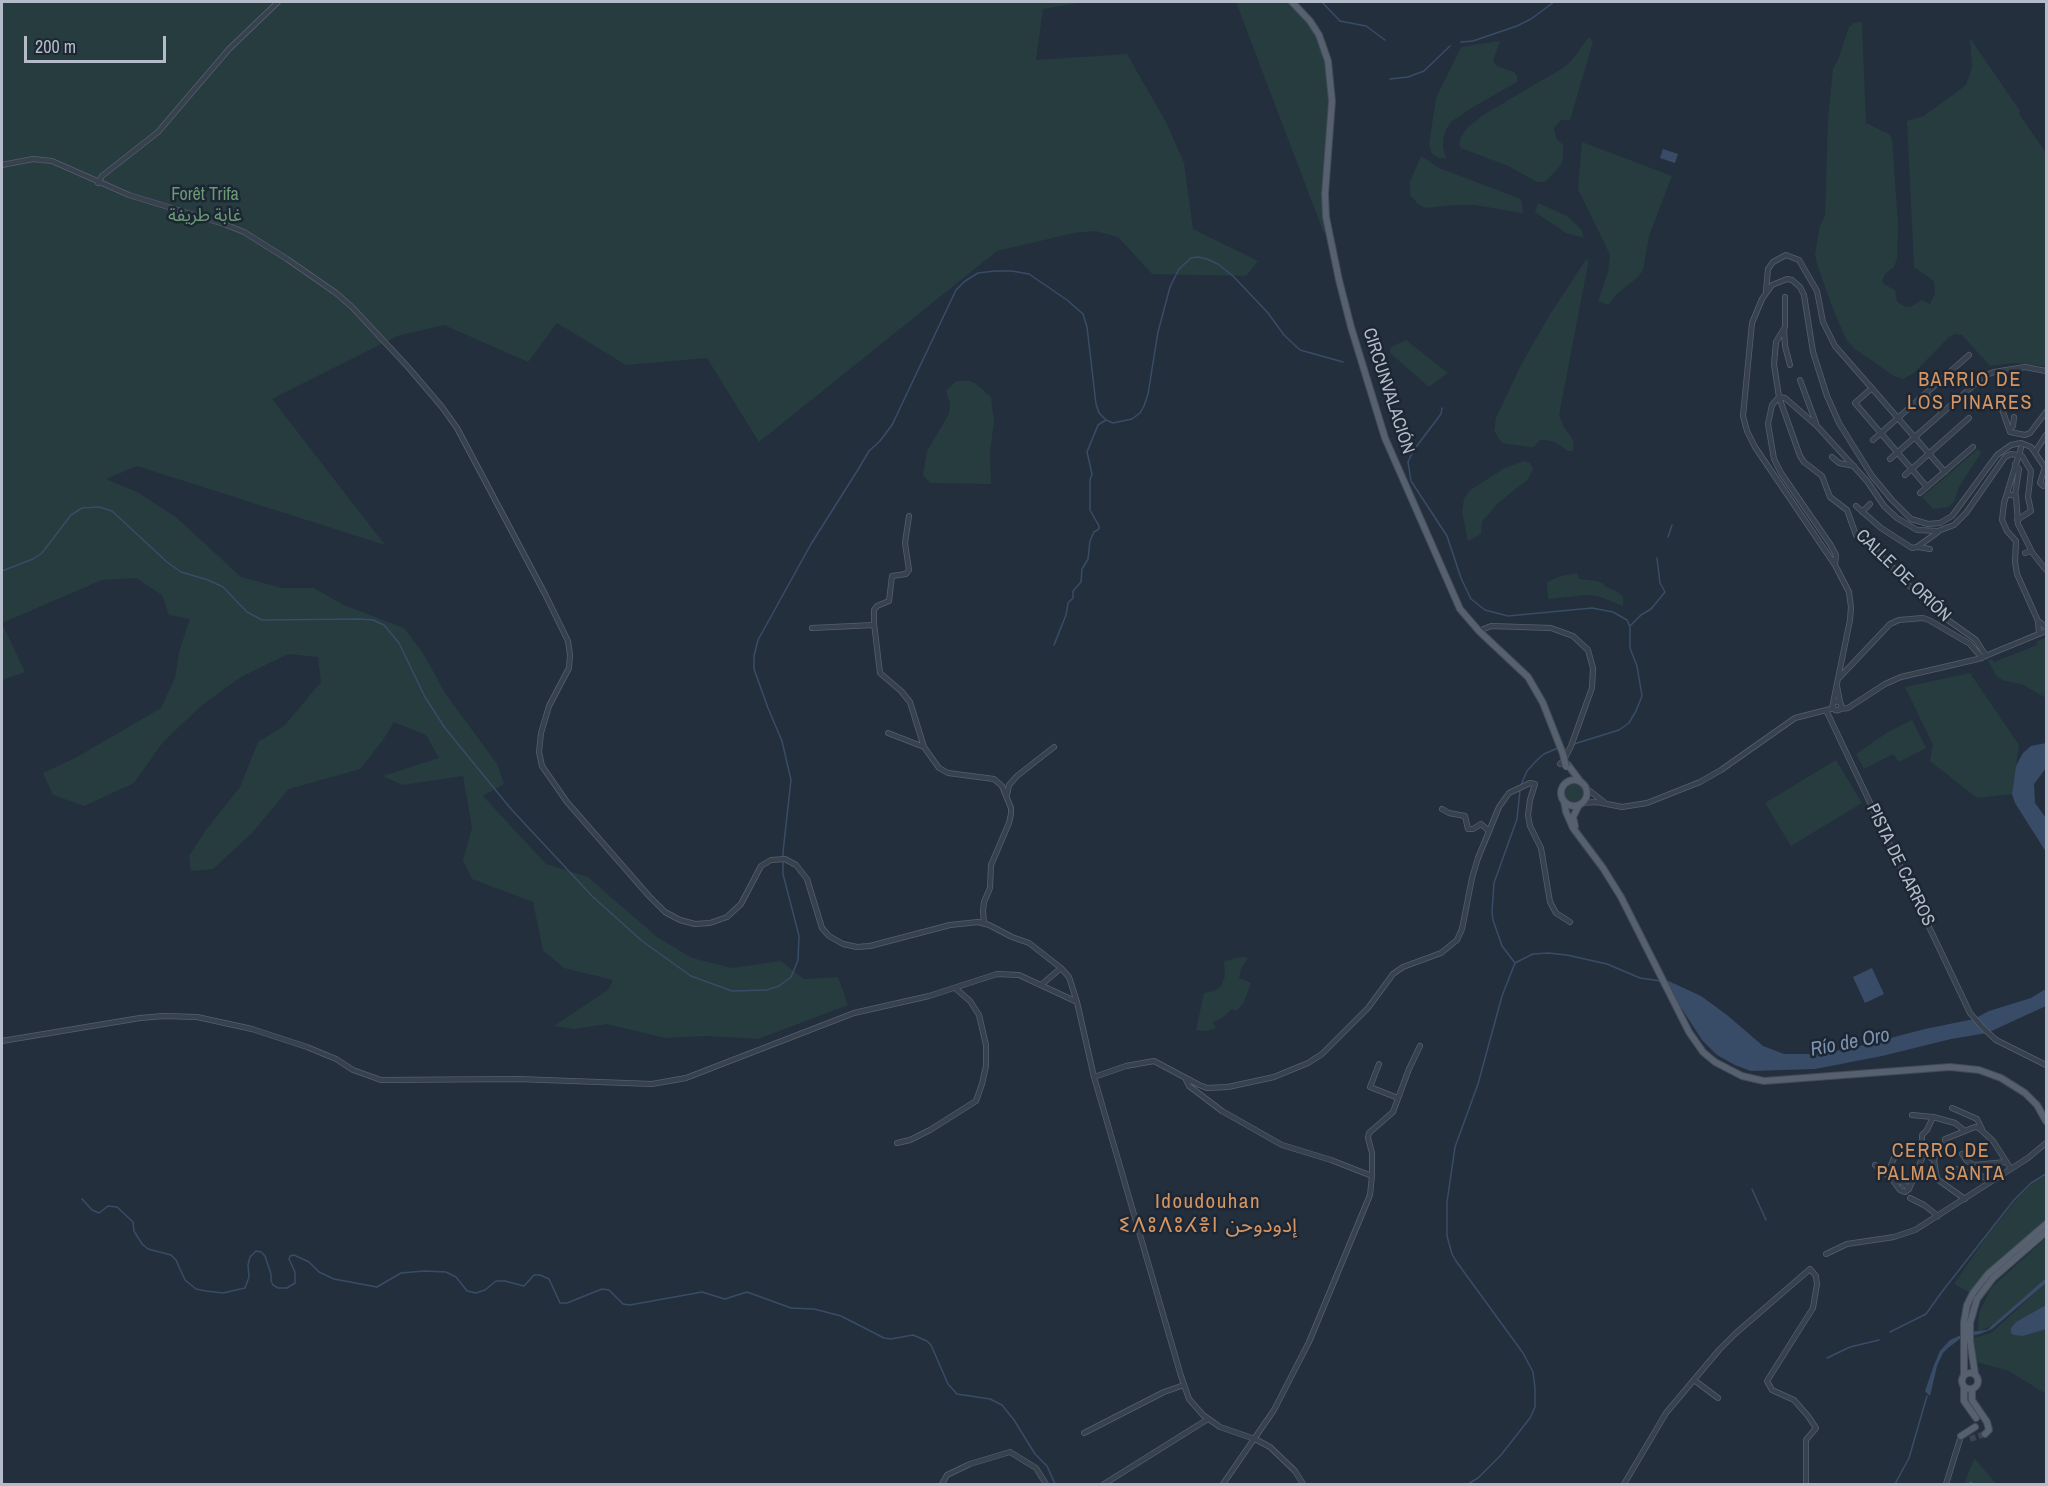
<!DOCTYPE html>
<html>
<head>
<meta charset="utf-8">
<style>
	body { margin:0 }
	#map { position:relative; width:2048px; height:1486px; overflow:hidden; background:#242f3e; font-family:"Archivo Narrow",sans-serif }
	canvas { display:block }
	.frame { position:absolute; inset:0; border:3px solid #b4bcc9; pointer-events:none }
	.scale { position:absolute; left:24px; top:36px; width:142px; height:27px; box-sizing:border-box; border:3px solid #b4bcc9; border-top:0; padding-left:8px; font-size:18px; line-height:21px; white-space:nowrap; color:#b4bcc9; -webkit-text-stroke:4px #1d2633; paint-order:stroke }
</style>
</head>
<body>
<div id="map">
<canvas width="2048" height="1486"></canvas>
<div class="frame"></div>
<div class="scale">200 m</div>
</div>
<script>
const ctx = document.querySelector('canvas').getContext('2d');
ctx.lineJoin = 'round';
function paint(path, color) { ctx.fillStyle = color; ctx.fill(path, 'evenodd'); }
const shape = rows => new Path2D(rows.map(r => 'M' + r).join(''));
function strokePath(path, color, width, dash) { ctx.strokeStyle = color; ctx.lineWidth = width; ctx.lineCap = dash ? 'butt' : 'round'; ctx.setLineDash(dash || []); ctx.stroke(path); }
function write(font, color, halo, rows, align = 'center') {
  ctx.font = font + ' "Archivo Narrow","Noto Sans Arabic","Noto Sans Tifinagh",sans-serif'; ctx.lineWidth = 5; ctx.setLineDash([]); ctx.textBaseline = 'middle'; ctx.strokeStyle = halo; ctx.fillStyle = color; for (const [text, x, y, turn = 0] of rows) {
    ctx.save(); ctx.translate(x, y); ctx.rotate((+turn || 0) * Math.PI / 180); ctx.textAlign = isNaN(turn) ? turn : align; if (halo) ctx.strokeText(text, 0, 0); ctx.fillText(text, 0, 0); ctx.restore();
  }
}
paint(shape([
	[2,2,1084,2,1043,9,1036,60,1127,54,1167,124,1184,163,1193,229,1258,261,1246,276,1152,274,1118,237,1095,231,1074,233,997,251,759,442,707,358,626,365,557,323,528,362,444,325,397,336,272,399,385,545,137,466,106,479,139,493,177,518,241,577,282,588,314,588,344,605,404,628,423,653,445,693,497,764,504,784,483,796,546,864,588,877,657,937,692,958,732,968,781,961,804,979,838,977,848,1005,758,1039,707,1036,665,1038,607,1024,574,1029,554,1026,608,990,613,980,564,968,543,950,533,902,472,879,463,860,472,828,463,776,402,785,383,776,439,758,426,735,394,722,383,740,360,769,289,789,251,834,213,869,191,871,189,856,206,830,240,787,258,742,284,726,321,682,318,657,288,654,241,677,201,706,163,742,134,783,84,806,53,795,43,773,77,757,161,708,175,678,179,652,190,619,169,615,162,595,136,578,102,580,2,623,25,672,2,680],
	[1236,2,1287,2,1298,11,1314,31,1324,52,1330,89,1323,209,1330,241,1323,231],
	[1862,22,1866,123,1889,134,1892,139,1898,223,1897,259,1894,267,1885,274,1882,281,1885,285,1895,290,1897,302,1904,306,1910,307,1922,300,1930,304,1935,293,1934,281,1914,267,1907,121,1924,116,1966,85,1972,68,1970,38,2020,111,2019,114,2046,153,2046,366,2014,363,1990,366,1962,335,1955,334,1949,337,1914,373,1903,379,1894,376,1855,349,1847,341,1833,309,1817,264,1815,254,1820,226,1825,216,1828,119,1833,68,1838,60,1849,27,1854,23],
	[1588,38,1590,38,1593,42,1570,120,1561,120,1554,128,1556,138,1563,145,1563,157,1561,165,1545,182,1537,182,1508,166,1461,148,1459,144,1461,137,1468,127,1483,115,1563,68,1572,60],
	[1500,41,1493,61,1497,66,1514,72,1517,76,1517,82,1473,107,1451,122,1446,130,1443,139,1443,148,1446,158,1439,158,1432,154,1429,144,1436,98,1461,47],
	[1582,142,1672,176,1649,236,1643,270,1638,277,1617,294,1608,305,1598,301,1608,272,1610,255,1578,189],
	[1421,156,1439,168,1521,199,1523,213,1474,205,1455,205,1425,208,1418,204,1410,195,1410,182],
	[1538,203,1567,216,1581,229,1584,238,1566,233,1535,212],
	[1587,258,1588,264,1559,415,1564,427,1573,440,1574,448,1572,451,1568,451,1555,442,1546,440,1540,440,1534,447,1530,447,1502,443,1494,431,1496,418,1521,365,1549,316],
	[1406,340,1448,373,1429,387,1390,353,1391,347],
	[957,381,970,381,976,384,991,397,994,421,990,453,991,484,930,483,923,475,927,451,949,414,950,404,946,390],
	[1978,449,1981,453,1959,487,1954,502,1948,507,1933,509,1922,497],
	[1523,461,1530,463,1533,469,1528,479,1497,504,1482,522,1481,534,1468,541,1462,511,1464,499,1469,491,1503,469],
	[1577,573,1579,579,1597,581,1604,584,1604,586,1618,592,1623,597,1623,606,1598,596,1586,595,1548,599,1547,582,1561,576],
	[2045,638,2046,698,2021,684,2005,681,1997,677,1988,661,1992,659,1994,662,2037,645,2036,642],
	[1970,673,2019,745,2012,794,1977,798,1930,761,1933,745,1905,687],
	[1912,720,1926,748,1899,762,1893,754,1864,769,1856,754,1888,732],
	[1836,760,1862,803,1791,846,1765,803],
	'1565 793a9 9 0 1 1 18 0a9 9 0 1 1-18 0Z',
	[1242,957,1248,958,1241,969,1239,978,1251,983,1243,1004,1236,1011,1232,1009,1222,1018,1213,1022,1216,1028,1207,1031,1196,1030,1204,993,1214,991,1221,986,1225,976,1224,961],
	[2046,1176,2046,1219,1983,1276,1969,1292,1954,1284,1987,1236,2022,1193,2034,1182],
	[2046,1238,2046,1279,1994,1325,1978,1332,1979,1313,1991,1288],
	[2046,1283,2046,1394,2009,1371,1977,1362,1974,1338,1991,1333],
	[1974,1459,1975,1459,1996,1484,1964,1484]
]), '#263c3f');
paint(shape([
	[1663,149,1678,154,1675,163,1660,158],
	[2046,743,2046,768,2034,784,2035,803,2046,818,2046,852,2015,803,2012,794,2016,766,2023,753,2031,746],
	[1872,968,1884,994,1865,1003,1853,977],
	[1662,978,1701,996,1727,1015,1763,1046,1784,1054,1813,1054,1848,1049,1925,1029,1974,1019,1989,1011,2031,998,2046,989,2046,1006,1987,1033,1951,1039,1882,1056,1815,1069,1751,1071,1735,1065,1717,1055,1702,1040],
	[2046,1278,2046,1283,1992,1329,1980,1334,1961,1338,1948,1348,1943,1353,1937,1366,1930,1396,1925,1391,1934,1365,1940,1351,1950,1340,1968,1332,1987,1330],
	[2046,1305,2046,1329,2023,1336,2014,1335,2011,1333,2011,1328,2016,1322]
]), '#394c67');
strokePath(shape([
	[1322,2,1340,21,1366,26,1385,40],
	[1461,42,1473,41,1517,26,1531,19,1554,2],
	[1390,79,1408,77,1424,71,1450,46],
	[1442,408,1441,414,1413,451,1408,462,1411,481,1447,536,1461,578,1471,599,1485,610,1508,616,1592,608,1613,612,1627,620,1630,627,1630,648,1637,666,1642,696,1636,711,1629,723,1619,730,1574,744],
	[1668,537,1672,525],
	[2,571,33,559,42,553,71,515,82,508,99,507,112,511,167,562,181,572,208,580,223,587,247,612,262,620,359,619,373,620,384,625,399,643,425,697,445,728,511,809,592,896,642,941,691,976,732,991,767,990,779,986,791,977,798,960,799,936,783,874,783,852,791,780,782,741,768,708,754,669,754,656,758,640,811,544,859,468,869,451,880,441,892,425,956,290,965,281,978,273,995,271,1012,271,1029,274,1067,300,1083,314,1087,327,1096,404,1099,413,1106,420,1113,423,1132,419,1140,413,1144,406,1148,394,1158,332,1170,287,1179,269,1191,258,1198,257,1207,259,1218,264,1233,276,1268,313,1284,335,1300,350,1343,362],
	[1630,626,1641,615,1651,609,1665,592,1660,583,1657,558],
	[1054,645,1066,615,1068,603,1073,598,1073,591,1081,582,1082,569,1088,559,1090,541,1094,532,1099,529,1099,526,1090,510,1090,480,1092,474,1087,452,1098,425,1106,420],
	[1521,785,1527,771,1537,760,1544,754,1558,748],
	[1515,963,1502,946,1493,920,1492,912,1494,883,1517,819,1520,790],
	[1752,1189,1766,1220],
	[82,1199,92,1210,99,1213,108,1206,117,1207,133,1222,134,1231,142,1244,148,1249,171,1255,176,1260,185,1280,196,1289,206,1291,223,1293,245,1288,249,1277,248,1265,250,1257,256,1251,261,1252,265,1256,271,1274,271,1281,273,1285,278,1288,287,1288,295,1283,295,1272,289,1259,290,1256,294,1255,309,1262,319,1272,334,1279,377,1287,401,1273,424,1271,446,1272,456,1277,467,1291,476,1293,485,1290,496,1281,505,1281,524,1286,534,1275,540,1275,549,1279,560,1303,567,1303,602,1289,609,1290,623,1304,630,1305,702,1292,725,1299,747,1292,791,1308,814,1309,841,1316,884,1338,891,1339,913,1335,927,1341,931,1345,948,1384,957,1394,990,1399,1002,1405,1014,1420,1035,1454,1047,1466,1055,1484],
	[1890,1332,1926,1314,1941,1293,2014,1200,2031,1183,2046,1174],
	[1827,1358,1850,1347,1879,1340],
	[1970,1482,1974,1484],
	[1468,1484,1478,1478,1501,1455,1530,1418,1535,1407,1535,1388,1533,1372,1523,1353,1456,1261,1452,1254,1447,1236,1447,1202,1455,1147,1478,1084,1502,996,1515,963,1533,954,1548,953,1567,955,1607,964,1640,978,1661,981],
	[1895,1484,1909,1458,1927,1396]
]), '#394c67', 1.5);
strokePath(shape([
	[1970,1439,1985,1434]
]), '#3a4453', 6, [6, 3]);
const minor = shape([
	[2,165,33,159,52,161,129,195,224,224,244,232,287,259,336,293,352,307,408,367,442,407,457,428,545,594,568,641,570,655,569,668,549,706,541,733,539,752,542,766,567,802,649,896,665,912,680,920,695,924,710,923,727,917,741,904,761,866,771,860,785,859,796,865,807,879,822,928,829,936,843,944,857,947,870,946,950,925,978,922,989,925,1012,937,1029,943,1061,968,1069,977,1077,1002,1094,1077,1181,1376,1189,1399,1203,1415,1220,1427,1255,1439,1270,1447,1295,1471,1303,1484],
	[98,183,102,176,158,132,229,49,278,2],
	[1766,291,1768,269,1773,262,1786,255,1799,260,1817,291,1823,322,1835,346,1945,472],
	[1785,297,1785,327,1776,342,1774,364,1779,397,1800,456,1804,462,1822,476,1830,497,1847,510,1856,535,1872,544,1888,564,1900,573,1907,584,1927,599,1945,618,1976,640,1986,656],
	[1784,329,1785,346,1790,365],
	[1800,380,1816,423],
	[1872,388,1855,403,1927,487],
	[1926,394,1942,412],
	[1779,397,1785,398,1817,426,1867,481,1884,506,1897,518,1917,530,1938,531,1954,525,1966,513,2005,457,2011,454,2022,456,2031,471,2028,497,2031,511,2017,520],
	[1779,397,1772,405,1768,424,1774,459,1781,473,1830,544,1836,555,1835,565],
	[1996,408,2002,409,2010,432,2025,435,2030,433,2046,412],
	[2010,429,2013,426,2014,417],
	[1873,440,1969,355],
	[2021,448,2004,503,2002,520,2007,531,2016,541,2015,562,2017,574,2038,621,2039,634],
	[2035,452,2046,435],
	[1832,457,1839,463,1854,466],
	[1890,459,1984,376,1994,372,2025,367,2046,371],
	[2015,464,2019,469,2015,495],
	[2045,467,2040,483,2043,486,2046,485],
	[1905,475,1969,418],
	[1920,493,1973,447],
	[2007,494,2016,496,2018,524,2032,552],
	[1856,506,1881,528,1912,548,1917,547,1938,532],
	[1862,512,1870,504],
	[909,516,905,543,909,570,906,574,892,576,889,601,877,606,874,610,874,623,880,673,901,691,910,702,924,747],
	[1918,547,1930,549],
	[2025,553,2031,551,2046,570],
	[2038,621,2046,627],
	[812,628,874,625],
	[1479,631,1491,626,1551,628,1573,636,1588,650,1593,668,1592,688,1571,746,1564,760,1560,764],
	[1839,678,1890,624,1899,620,1923,618,1929,620,1970,644,1982,658],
	[1837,686,1840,702],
	'1832.5 706a4.5 4.5 0 1 1 9 0a4.5 4.5 0 1 1-9 0Z',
	[1833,703,1850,620,1851,607,1849,592,1835,565,1755,447,1747,431,1743,416,1752,323,1762,299,1772,285,1787,279,1792,280,1800,287,1804,295,1813,352,1827,396,1839,423,1872,476,1892,500,1911,519,1928,524,1940,523,1952,516,1997,455,2011,445,2021,443,2031,447,2046,469],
	[1840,709,1848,708,1885,684,1901,677,1978,659,2046,631],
	[1826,710,1970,1013,1983,1028,1996,1040,2046,1065],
	[888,733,924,747,939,768,948,773,994,779,1002,786,1011,808,1011,814,1009,823,991,865,990,888,984,902,983,911,984,923],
	[1586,788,1604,802],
	[1007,795,1009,785,1017,776,1054,747],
	[1582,803,1597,802,1622,807,1647,803,1700,782,1721,770,1795,718,1834,708],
	[1442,809,1449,813,1465,816,1468,829,1473,829,1481,824,1489,831],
	[1041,985,1061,968],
	[2,1041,140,1018,164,1016,197,1017,252,1029,307,1047,336,1059,353,1070,381,1080,518,1079,652,1084,686,1078,854,1013,929,996,997,974,1019,975,1077,1002],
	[1379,1064,1370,1087,1398,1098],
	[1094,1077,1126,1066,1154,1061,1199,1085,1207,1088,1228,1087,1274,1077,1308,1063,1322,1054,1368,1008,1393,974,1403,967,1441,953,1457,940,1462,929,1472,878,1478,858,1499,807,1509,793,1530,783,1535,784,1530,800,1528,815,1530,826,1541,848,1550,902,1556,913,1570,922],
	[1186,1080,1189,1086,1222,1111,1282,1145,1331,1160,1372,1176],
	[1952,1108,1977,1119,1982,1129],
	[1912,1115,1933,1117,1955,1123,1965,1131],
	[1922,1139,1922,1135,1927,1130,1933,1117],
	[897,1143,910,1140,930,1130,976,1101,982,1084,986,1066,986,1045,979,1015,970,1001,955,988],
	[1962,1154,1967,1161,1974,1165,2006,1162],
	[1875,1165,1892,1179,1900,1190,1905,1192,1909,1189,1923,1156,1926,1155,1934,1160],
	[1956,1169,1994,1180],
	[1887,1175,1894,1158],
	[1892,1179,1903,1183,1909,1189],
	[1910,1198,1924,1205,1938,1216],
	[1965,1199,1937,1179,1934,1160,1937,1153,1944,1150,1945,1139,1975,1127,1979,1128,1993,1141,2011,1169],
	[1826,1254,1847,1244,1894,1237,1915,1230,2028,1158,2046,1143],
	[1694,1380,1718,1398],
	[1084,1433,1164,1392,1184,1385],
	[942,1484,947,1475,970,1464,1010,1452,1036,1468,1046,1484],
	[1104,1484,1208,1419],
	[1223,1484,1274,1410,1309,1342,1370,1195,1372,1176,1372,1153,1368,1138,1369,1133,1393,1112,1409,1069,1420,1046],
	[1624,1484,1666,1413,1719,1350,1736,1333,1810,1269,1816,1276,1817,1284,1813,1308,1767,1381,1772,1390,1794,1400,1808,1416,1816,1428,1806,1440,1806,1484],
	[1946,1484,1961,1436]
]);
const major = shape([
	[1292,2,1310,21,1319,35,1328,61,1332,101,1325,194,1326,217,1339,280,1351,327,1385,438,1460,609,1479,631,1528,677,1543,703,1563,754],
	[1568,765,1580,781],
	'1561 793a13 13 0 1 1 26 0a13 13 0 1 1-26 0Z',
	[1564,801,1566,812,1573,828,1603,868,1621,897,1689,1032,1703,1052,1715,1062,1742,1076,1764,1081,1950,1067,1979,1070,2001,1078,2025,1093,2037,1105,2046,1121],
	[1575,826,1573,817,1579,805],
	'1962 1381a8 8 0 1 1 16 0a8 8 0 1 1-16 0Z',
	[1975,1374,1970,1340,1970,1323,1977,1299,1993,1278,2046,1232],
	[1964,1375,1964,1322,1967,1305,1973,1293,1988,1274,2046,1224],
	[1964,1387,1964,1401,1976,1418],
	[1972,1389,1972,1400,1987,1422,1989,1430,1985,1434],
	[1961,1436,1975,1427]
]);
strokePath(minor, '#565f6c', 6);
strokePath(major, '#414a57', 8);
strokePath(minor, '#38414e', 4.5);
strokePath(major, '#56606e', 6);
const majorBridge = shape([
	[1563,754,1566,767]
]);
strokePath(majorBridge, '#414a57', 8, []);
strokePath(majorBridge, '#56606e', 6);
write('18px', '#6b9a76', '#1d2633', [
	["Forêt Trifa",205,195],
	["غابة طريفة",205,216]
]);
write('18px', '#b4bcc9', '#1d2633', [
	["CIRCUNVALACIÓN",1388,391,72],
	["CALLE DE ORIÓN",1903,576,44],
	["PISTA DE CARROS",1900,865,64]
]);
ctx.letterSpacing = '1.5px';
write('20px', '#d59563', '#1d2633', [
	["BARRIO DE",1970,381],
	["LOS PINARES",1970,404],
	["CERRO DE",1941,1152],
	["PALMA SANTA",1941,1175]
]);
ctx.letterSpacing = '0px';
write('italic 20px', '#7c92b1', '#1d2633', [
	["Río de Oro",1850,1043,-11]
]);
ctx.letterSpacing = '1.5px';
write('21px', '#d59563', '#1d2633', [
	["Idoudouhan",1208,1202],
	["ⵉⴷⵓⴷⵓⵃⴻⵏ إدودوحن",1208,1226]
]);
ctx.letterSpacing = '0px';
</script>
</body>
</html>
